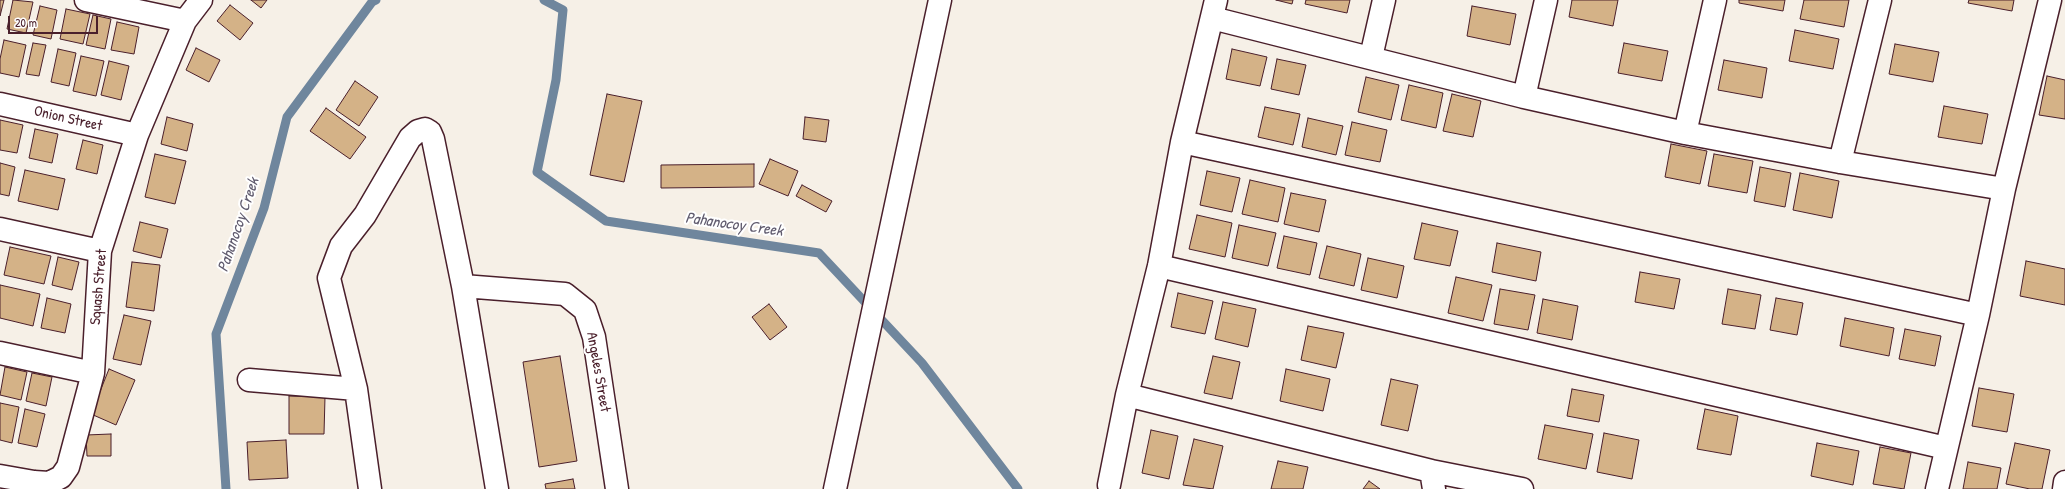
<!DOCTYPE html>
<html>
<head>
<meta charset="utf-8">
<style>
	body { margin:0 }
	#map { position:relative; width:2065px; height:489px; overflow:hidden; background:#f6f0e7; font-family:"Patrick Hand",sans-serif }
	canvas { display:block }
	.scale { position:absolute; left:8px; top:16px; width:90px; height:18px; box-sizing:border-box; border:2px solid #4a1f2b; border-top:0; padding-left:5px; font-size:12px; line-height:14px; white-space:nowrap; color:#4a1f2b; -webkit-text-stroke:3px #fff; paint-order:stroke }
</style>
</head>
<body>
<div id="map">
<canvas width="2065" height="489"></canvas>
<div class="scale">20 m</div>
</div>
<script>
const ctx = document.querySelector('canvas').getContext('2d');
ctx.lineJoin = 'round';
const shape = rows => new Path2D(rows.map(r => 'M' + r).join(''));
function strokePath(path, color, width, dash) { ctx.strokeStyle = color; ctx.lineWidth = width; ctx.lineCap = dash ? 'butt' : 'round'; ctx.setLineDash(dash || []); ctx.stroke(path); }
function paint(path, color) { ctx.fillStyle = color; ctx.fill(path, 'evenodd'); }
function write(font, color, halo, rows, align = 'center') {
  ctx.font = font + ' "Patrick Hand",sans-serif'; ctx.lineWidth = 4; ctx.setLineDash([]); ctx.textBaseline = 'middle'; ctx.strokeStyle = halo; ctx.fillStyle = color; for (const [text, x, y, turn = 0] of rows) {
    ctx.save(); ctx.translate(x, y); ctx.rotate((+turn || 0) * Math.PI / 180); ctx.textAlign = isNaN(turn) ? turn : align; if (halo) ctx.strokeText(text, 0, 0); ctx.fillText(text, 0, 0); ctx.restore();
  }
}
strokePath(shape([
	[544,0,563,10,556,80,537,172,606,221,819,253,922,363,1018,489],
	[226,489,216,334,264,208,287,117,372,2,376,0]
]), '#6f869d', 9);
const building = shape([
	[0,0,4,0,0,16,0,0],
	[13,0,33,2,26,33,7,29,13,0],
	[251,0,267,0,261,8,251,0],
	[1276,0,1293,0,1292,4,1276,0],
	[1306,0,1350,0,1347,13,1305,4,1306,0],
	[1572,0,1618,0,1613,26,1569,17,1572,0],
	[1739,0,1785,0,1783,11,1739,3,1739,0],
	[1804,0,1849,0,1844,27,1800,19,1804,0],
	[1969,0,2014,0,2012,11,1968,3,1969,0],
	[230,5,253,23,240,40,217,21,230,5],
	[40,6,57,10,51,39,33,35,40,6],
	[1472,6,1516,14,1510,45,1467,36,1472,6],
	[66,9,90,14,83,44,60,39,66,9],
	[93,15,111,19,105,49,86,45,93,15],
	[117,22,139,27,134,54,111,50,117,22],
	[1795,30,1839,39,1833,69,1789,61,1795,30],
	[4,40,26,45,19,77,0,73,0,59,4,40],
	[33,43,46,45,39,76,26,74,33,43],
	[1624,43,1668,51,1662,81,1618,73,1624,43],
	[1895,44,1939,52,1933,82,1889,74,1895,44],
	[196,48,220,60,209,82,186,70,196,48],
	[58,49,76,53,69,86,51,82,58,49],
	[1232,49,1267,57,1260,86,1226,79,1232,49],
	[81,56,104,61,96,96,73,91,81,56],
	[1277,59,1306,65,1299,95,1271,89,1277,59],
	[1724,60,1767,68,1762,98,1718,90,1724,60],
	[109,61,129,66,121,100,101,95,109,61],
	[2047,76,2065,80,2065,119,2039,115,2047,76],
	[1366,77,1399,85,1391,120,1358,112,1366,77],
	[355,81,378,97,359,126,336,110,355,81],
	[1409,85,1443,93,1436,128,1401,120,1409,85],
	[607,94,642,101,624,182,590,175,607,94],
	[1452,94,1481,101,1473,137,1443,131,1452,94],
	[1944,106,1988,114,1982,144,1938,137,1944,106],
	[1265,107,1300,114,1293,145,1258,137,1265,107],
	[326,108,366,137,350,159,310,131,326,108],
	[167,117,193,124,187,151,161,144,167,117],
	[805,117,829,120,826,142,803,139,805,117],
	[1308,118,1343,126,1336,155,1302,147,1308,118],
	[0,120,23,125,17,153,0,150,0,120],
	[1352,122,1387,130,1380,162,1345,155,1352,122],
	[35,129,58,134,52,163,29,158,35,129],
	[83,140,103,145,97,174,76,169,83,140],
	[1671,144,1707,151,1700,184,1665,177,1671,144],
	[155,154,186,161,175,204,145,197,155,154],
	[1714,154,1753,161,1747,193,1708,186,1714,154],
	[770,159,798,171,788,196,759,184,770,159],
	[0,163,15,167,9,196,0,194,0,163],
	[754,164,754,187,661,188,661,165,754,164],
	[1760,167,1791,173,1785,207,1754,201,1760,167],
	[25,170,65,179,58,210,18,201,25,170],
	[1207,171,1240,178,1232,212,1200,205,1207,171],
	[1800,173,1839,181,1832,218,1793,210,1800,173],
	[1250,180,1285,188,1278,222,1242,214,1250,180],
	[802,185,832,201,826,212,796,196,802,185],
	[1291,193,1326,200,1319,232,1284,224,1291,193],
	[1197,215,1232,223,1225,257,1189,249,1197,215],
	[140,222,168,229,161,258,133,251,140,222],
	[1422,223,1458,231,1450,266,1414,259,1422,223],
	[1239,225,1276,233,1268,266,1232,258,1239,225],
	[1284,236,1317,243,1310,275,1277,268,1284,236],
	[1497,243,1541,252,1536,281,1492,272,1497,243],
	[1327,246,1361,254,1354,286,1319,278,1327,246],
	[10,247,51,256,44,284,4,275,10,247],
	[58,257,79,262,72,290,52,285,58,257],
	[1368,258,1404,266,1397,298,1361,290,1368,258],
	[2026,261,2065,269,2065,305,2020,296,2026,261],
	[132,262,160,265,154,311,126,307,132,262],
	[1640,272,1680,279,1674,309,1635,302,1640,272],
	[1456,277,1492,285,1483,321,1448,313,1456,277],
	[0,285,40,294,33,326,0,318,0,285],
	[1500,289,1535,295,1528,330,1494,324,1500,289],
	[1728,289,1761,295,1755,329,1722,324,1728,289],
	[1178,293,1213,301,1205,334,1171,327,1178,293],
	[47,298,71,304,65,333,41,328,47,298],
	[1776,298,1803,303,1797,335,1770,330,1776,298],
	[1543,299,1578,306,1572,340,1537,333,1543,299],
	[1223,302,1256,309,1248,347,1215,339,1223,302],
	[769,304,787,327,770,340,752,317,769,304],
	[124,315,151,321,141,365,113,359,124,315],
	[1845,318,1894,328,1889,356,1840,346,1845,318],
	[1308,326,1344,333,1336,368,1301,360,1308,326],
	[1905,329,1941,336,1935,366,1899,359,1905,329],
	[560,356,577,461,539,467,523,362,560,356],
	[1213,356,1240,362,1232,399,1204,393,1213,356],
	[5,367,27,372,21,400,0,395,5,367],
	[109,369,135,380,116,425,91,414,109,369],
	[1286,369,1330,379,1323,411,1280,401,1286,369],
	[32,373,52,377,46,406,26,401,32,373],
	[1391,379,1418,385,1408,431,1381,425,1391,379],
	[1979,388,2014,394,2007,432,1972,426,1979,388],
	[1572,389,1604,395,1599,422,1567,416,1572,389],
	[289,396,325,397,324,434,289,434,289,396],
	[0,403,19,407,12,443,0,440,0,403],
	[25,409,45,414,37,447,18,443,25,409],
	[1705,409,1738,416,1731,455,1697,449,1705,409],
	[1545,425,1593,434,1586,469,1538,459,1545,425],
	[1151,430,1178,436,1169,479,1142,473,1151,430],
	[1604,433,1639,440,1632,479,1597,472,1604,433],
	[111,434,111,456,87,456,86,435,111,434],
	[1194,439,1223,446,1213,489,1183,485,1194,439],
	[286,440,288,478,249,480,247,442,286,440],
	[1817,443,1859,451,1853,485,1811,476,1817,443],
	[2015,443,2050,450,2042,489,2030,489,2006,484,2015,443],
	[1880,447,1911,453,1904,489,1873,484,1880,447],
	[1278,461,1308,467,1303,489,1271,489,1278,461],
	[1968,462,2001,468,1997,489,1963,489,1968,462],
	[573,479,575,489,546,489,545,484,573,479],
	[1369,481,1380,489,1363,489,1369,481]
]);
paint(building, '#d4b287');
strokePath(building, '#4a1f2b', 1);
const minor = shape([
	[86,0,185,21],
	[1212,18,1524,97,1685,133,1840,162,2004,189],
	[1371,57,1384,0],
	[1524,97,1546,0],
	[0,104,137,135],
	[1685,133,1715,0],
	[1182,142,1978,315],
	[1840,162,1880,0],
	[0,229,100,251],
	[1159,266,1946,448],
	[463,286,565,294,585,310,594,337,617,489],
	[0,353,93,373],
	[249,380,356,389],
	[1127,395,1431,471,1434,489],
	[1431,471,1522,489],
	[0,476,34,482,49,483,61,477,68,467,93,373,100,251,137,135,185,21,201,0],
	[1109,485,1127,395,1159,266,1182,142,1216,0],
	[370,489,356,389,329,278,341,246,365,215,410,138,418,131,425,129,430,132,433,139,463,286,497,489],
	[835,489,940,0],
	[1937,489,1978,315,2004,189,2050,0],
	[2064,489,2065,482]
]);
strokePath(minor, '#4a1f2b', 25);
strokePath(minor, '#fff', 22);
write('15px', '#4a1f2b', '#fff', [
	["Onion Street",68,119,13],
	["Squash Street",99,287,-85],
	["Angeles Street",598,372,80]
]);
write('italic 16px', '#605b6e', '#fff', [
	["Pahanocoy Creek",239,225,-71],
	["Pahanocoy Creek",734,225,8]
]);
</script>
</body>
</html>
